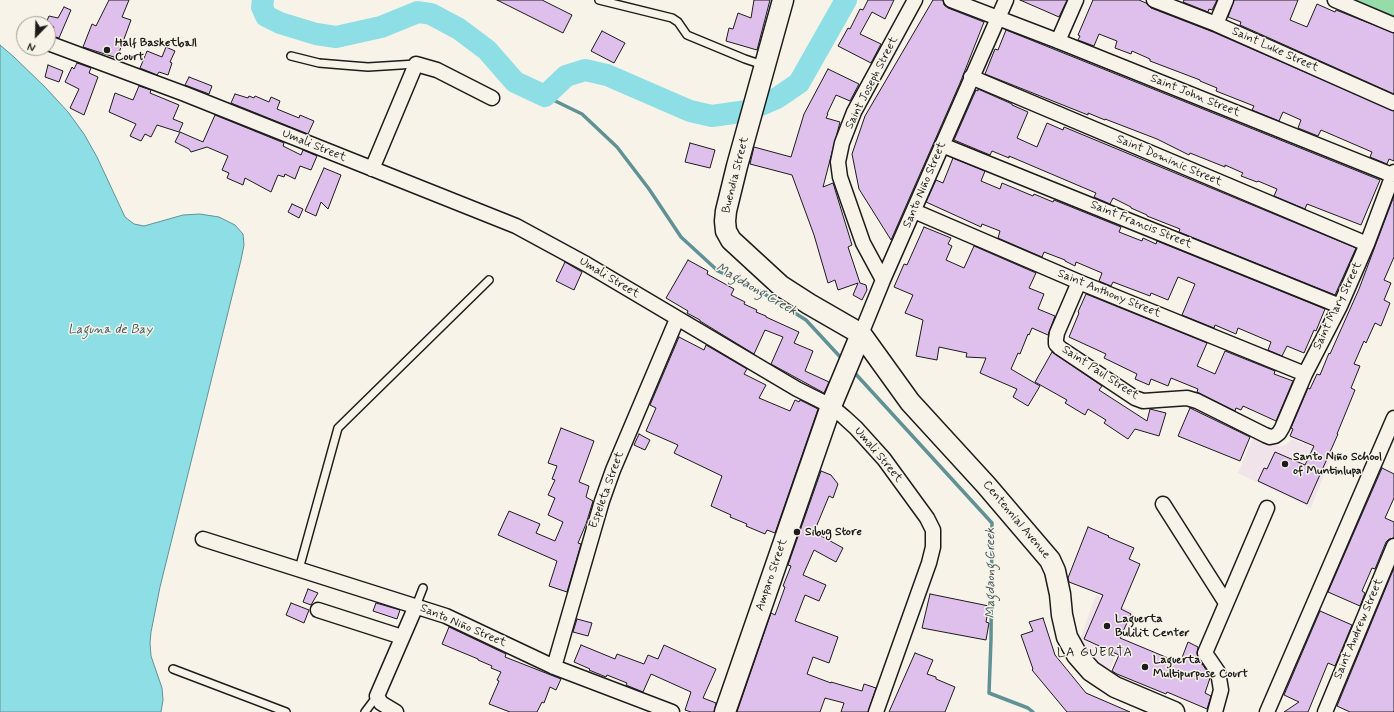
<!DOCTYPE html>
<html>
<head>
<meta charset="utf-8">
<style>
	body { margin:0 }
	#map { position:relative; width:1394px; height:712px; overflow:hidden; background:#f7f3e8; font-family:Mynerve,sans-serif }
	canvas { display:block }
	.north { position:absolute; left:16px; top:16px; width:40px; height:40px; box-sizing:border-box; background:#f7f3e8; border:1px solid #9f9d96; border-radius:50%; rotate:203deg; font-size:11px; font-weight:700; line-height:16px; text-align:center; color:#1c1c1c }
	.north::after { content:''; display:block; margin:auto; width:14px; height:18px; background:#1c1c1c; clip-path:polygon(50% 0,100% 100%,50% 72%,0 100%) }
</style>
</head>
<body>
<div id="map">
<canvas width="1394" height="712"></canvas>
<div class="north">N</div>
</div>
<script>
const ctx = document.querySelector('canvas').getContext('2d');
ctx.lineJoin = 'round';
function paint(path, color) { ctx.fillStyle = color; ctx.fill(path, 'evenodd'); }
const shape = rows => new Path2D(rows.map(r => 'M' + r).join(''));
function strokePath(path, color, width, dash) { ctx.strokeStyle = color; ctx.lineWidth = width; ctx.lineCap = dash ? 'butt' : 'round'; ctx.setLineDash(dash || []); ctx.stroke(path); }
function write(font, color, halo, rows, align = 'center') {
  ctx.font = font + ' Mynerve,sans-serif'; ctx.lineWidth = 3; ctx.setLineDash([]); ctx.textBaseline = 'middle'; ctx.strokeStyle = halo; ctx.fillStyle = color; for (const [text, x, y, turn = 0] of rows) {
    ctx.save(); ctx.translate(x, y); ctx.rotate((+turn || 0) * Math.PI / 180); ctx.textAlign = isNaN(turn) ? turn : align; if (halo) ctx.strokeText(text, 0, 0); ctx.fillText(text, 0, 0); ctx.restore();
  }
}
paint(shape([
	[1254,435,1278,446,1286,445,1292,439,1332,455,1311,508,1238,473],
	[1096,595,1134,612,1110,669,1101,666,1094,659,1080,639]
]), '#f0e4ea');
paint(shape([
	[1354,0,1394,0,1394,16]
]), '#96dca9');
const water = shape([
	[0,45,14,57,46,88,68,112,84,134,97,157,125,217,134,224,144,226,183,215,200,214,219,217,235,225,243,234,244,245,241,260,160,587,151,632,150,643,151,656,162,688,163,700,161,712,0,712,0,45]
]);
paint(water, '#8ddfe5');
strokePath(water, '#609195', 1);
strokePath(shape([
	[545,96,582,114,617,147,649,189,681,237,718,271,758,290,806,320,843,360],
	[853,371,992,523,991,639,989,693,1028,708,1033,712]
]), '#609195', 3.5);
strokePath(shape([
	[263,0,262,7,266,16,280,23,316,34,336,37,381,27,418,12,431,14,459,29,487,50,515,82,545,96,566,76,585,70,607,75,690,111,712,116,747,111,777,98,799,83,846,0]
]), '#8ddfe5', 22);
const building = shape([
	[109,0,129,0,122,17,131,20,117,58,83,47,92,24,96,26,109,0],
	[497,0,542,0,572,15,563,33,497,0],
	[754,0,770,0,757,50,726,41,729,28,733,29,738,13,751,18,754,0],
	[868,0,894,0,885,19,872,12,860,34,881,44,871,63,838,46,848,28,850,29,860,9,863,10,868,0],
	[933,0,943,0,944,5,948,8,984,22,960,83,891,240,859,189,852,154,865,116,933,0],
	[1020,0,1067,0,1059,17,1020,0],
	[1093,0,1139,0,1146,3,1151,8,1213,32,1394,111,1394,161,1389,159,1387,164,1370,157,1372,152,1321,130,1318,136,1298,128,1301,120,1283,112,1279,121,1252,110,1254,106,1216,91,1217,88,1200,81,1200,80,1150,61,1150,59,1132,51,1131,54,1115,48,1117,41,1099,34,1094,46,1078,40,1080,36,1078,35,1093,0],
	[1184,0,1217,0,1212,10,1209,9,1208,12,1183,2,1184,0],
	[1234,0,1298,0,1290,20,1307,27,1317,4,1335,12,1336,10,1394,33,1394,94,1240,25,1241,22,1228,17,1234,0],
	[64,7,71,10,59,38,50,35,54,27,46,23,49,16,58,18,64,7],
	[1006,30,1380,180,1361,225,1307,204,1305,209,1274,196,1277,189,1258,181,1257,182,1241,176,1243,173,1225,165,1225,167,1190,153,1189,155,1157,139,1105,119,1105,120,1088,113,1088,115,985,74,995,49,998,50,1006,30],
	[602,31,625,43,614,63,591,51,602,31],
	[166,47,175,51,170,62,172,63,168,75,159,72,157,75,140,68,147,51,162,57,166,47],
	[77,63,91,68,89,73,98,77,84,115,70,108,79,89,65,82,72,67,74,69,77,63],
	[48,65,63,71,59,82,45,77,48,65],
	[828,69,859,84,850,101,836,95,827,114,828,114,826,118,840,122,823,187,833,183,852,245,848,247,860,283,866,285,867,290,862,300,853,295,858,283,838,290,835,280,828,283,814,235,792,175,750,164,754,147,791,157,804,114,828,69],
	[189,77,212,86,209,94,185,85,189,77],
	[139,86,151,90,150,93,179,105,173,119,183,123,179,132,157,125,151,137,145,134,141,141,130,136,136,124,109,112,115,93,133,100,139,86],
	[978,89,1012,104,1012,105,1028,112,1017,138,1037,147,1047,123,1063,130,1064,127,1356,248,1335,295,1179,232,1180,229,1147,216,1147,215,1131,208,1131,207,1113,198,1110,204,1094,197,1096,193,1009,156,1009,158,992,151,990,155,954,140,976,90,978,91,978,89],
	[235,94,248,98,249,96,254,98,255,96,269,102,271,97,280,101,277,109,299,118,300,115,314,121,308,134,231,103,235,94],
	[215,115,284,143,283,146,301,155,303,150,317,156,311,170,300,166,295,179,285,174,284,177,278,175,271,192,245,178,243,185,227,178,229,173,222,170,228,156,207,147,191,152,189,149,175,142,180,132,203,142,215,115],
	[690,143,715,150,710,168,685,162,690,143],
	[953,158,985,171,981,181,1000,189,1002,183,1033,196,1034,194,1053,202,1054,200,1121,227,1119,232,1142,241,1143,238,1156,244,1157,241,1325,309,1316,331,1314,330,1304,353,1287,346,1282,356,1268,350,1271,342,1238,328,1236,334,1215,325,1214,328,1182,315,1195,284,1178,277,1168,300,1151,293,1150,296,1113,282,1111,286,1099,281,1102,273,1076,262,1075,266,1065,261,1065,260,1044,252,1042,257,998,238,1000,231,982,224,981,227,926,202,936,180,943,183,953,158],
	[324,168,341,175,328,209,321,202,316,216,305,211,324,168],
	[1394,196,1394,257,1384,280,1391,283,1384,300,1390,303,1381,326,1375,323,1366,343,1364,341,1354,364,1360,366,1351,388,1355,390,1337,434,1338,434,1307,504,1258,481,1264,468,1267,469,1275,452,1305,465,1314,446,1290,436,1293,429,1291,428,1308,388,1310,389,1317,374,1320,375,1329,353,1330,354,1359,289,1394,196],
	[292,204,303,209,299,218,288,212,292,204],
	[924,227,951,238,948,244,952,246,946,260,964,268,974,246,1036,273,1029,288,1044,294,1038,309,1055,316,1048,335,1032,328,1029,335,1028,334,1020,354,1018,353,1011,369,1040,386,1028,406,1013,397,1017,389,980,373,986,358,966,357,967,353,939,347,937,360,916,356,923,320,905,313,913,295,894,287,904,264,907,265,924,227],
	[688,260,708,271,707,274,734,289,731,295,745,302,744,304,757,310,756,312,766,316,766,317,799,332,794,343,813,351,805,371,829,382,824,393,771,364,783,337,765,330,754,354,700,321,700,320,687,313,688,311,666,298,688,260],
	[565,262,582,272,574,290,556,281,565,262],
	[1086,294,1207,343,1197,366,1215,374,1225,351,1275,371,1274,374,1293,381,1276,421,1243,406,1241,410,1236,408,1235,411,1197,392,1198,389,1171,378,1168,386,1151,379,1149,385,1135,379,1137,374,1104,358,1106,354,1069,337,1079,313,1078,312,1086,294],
	[679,337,704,350,706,345,747,369,744,374,766,385,759,398,790,411,795,400,799,402,800,400,818,409,775,533,767,530,765,534,746,526,747,524,730,517,731,515,711,506,722,476,674,453,678,445,646,431,656,408,650,405,679,337],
	[1052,352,1102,386,1099,390,1147,421,1150,409,1166,413,1159,436,1135,429,1128,439,1104,423,1106,420,1088,409,1085,415,1065,403,1067,400,1035,382,1052,352],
	[1190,408,1250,437,1240,461,1178,436,1190,408],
	[561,428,594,441,579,482,589,486,586,497,593,501,586,524,578,543,581,544,567,592,549,586,557,561,498,535,509,511,540,524,536,533,555,541,563,522,548,515,555,498,548,495,555,480,552,479,557,466,548,463,561,428],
	[639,434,650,440,645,450,634,445,639,434],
	[1382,468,1394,474,1394,498,1385,518,1394,522,1394,538,1389,539,1386,542,1375,569,1372,568,1362,591,1365,593,1360,606,1328,592,1382,468],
	[821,471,831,475,838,484,833,498,829,496,814,532,843,548,836,562,814,550,803,575,826,585,819,601,805,595,795,621,838,637,829,663,813,657,807,674,831,683,831,682,862,691,864,684,876,688,868,712,841,712,844,703,825,698,820,712,737,712,771,613,775,615,785,587,783,586,791,566,788,565,821,471],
	[1088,527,1109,536,1108,537,1134,548,1129,559,1140,564,1121,609,1131,614,1120,638,1180,663,1188,642,1198,647,1197,653,1198,657,1201,662,1200,663,1202,664,1207,671,1206,674,1210,676,1210,678,1205,693,1211,696,1207,709,1167,692,1166,694,1117,674,1112,671,1119,655,1084,639,1103,595,1069,582,1068,578,1088,527],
	[1394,568,1394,712,1350,712,1337,706,1394,568],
	[308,589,318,593,311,605,303,602,308,589],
	[930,594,989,606,986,622,989,623,986,640,922,628,930,594],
	[291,603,309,610,304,623,286,615,291,603],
	[376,603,400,610,397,619,373,611,376,603],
	[1320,611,1352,625,1335,666,1328,663,1308,712,1284,712,1299,702,1284,695,1320,611],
	[1043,618,1055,655,1086,693,1130,712,1067,712,1032,670,1033,669,1021,635,1033,631,1029,622,1043,618],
	[577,619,592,623,588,636,573,632,577,619],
	[449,627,506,654,505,657,561,679,556,690,550,687,544,703,542,702,537,712,510,712,489,704,499,681,497,680,501,672,491,668,492,666,478,660,478,659,442,644,449,627],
	[581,645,615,659,617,654,644,664,648,655,658,659,664,645,716,669,703,698,716,703,714,712,691,712,685,710,691,692,651,674,643,692,626,685,627,683,607,675,606,677,589,670,590,669,574,662,581,645],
	[915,653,933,660,927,674,936,677,936,679,955,687,945,712,889,712,915,653]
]);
paint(building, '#dfc0ed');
strokePath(building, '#1c1c1c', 1);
const lane = shape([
	[599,0,672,18,678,22,687,35,745,59,763,65],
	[291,56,319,63,343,65,368,67,416,64],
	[299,569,338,428,489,280],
	[416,606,423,588],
	[173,669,286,712],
	[365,712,377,696]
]);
const street = shape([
	[951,0,1058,41,1392,175],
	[1154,0,1216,24,1394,103],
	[1335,0,1394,25],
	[1216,24,1226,0],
	[1058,41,1076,0],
	[48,43,185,94,516,226,586,264,797,389,831,406,844,417,856,428,884,459,927,518,933,530,933,547,929,563,876,712],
	[971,77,1367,244],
	[942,145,1340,306],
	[372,169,416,64,437,70,492,98],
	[914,211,1079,282,1305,374],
	[883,280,863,243,840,177,838,162,842,143,854,112,915,0],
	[1079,282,1057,333,1056,339,1056,344,1060,348,1135,398,1143,401,1187,398,1197,401,1265,435,1270,437,1275,436,1279,433,1282,428,1305,374,1340,306,1367,244,1394,172],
	[861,334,883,280,1006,0],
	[1163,504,1226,603],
	[203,539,446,616,554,667,672,712],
	[318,610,402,637],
	[554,667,602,501,613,470,677,319],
	[396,712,381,703,377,696,416,606],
	[1215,712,1221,690,1218,672,1205,653,1267,508],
	[1267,712,1394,418],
	[1325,712,1394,546]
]);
const secondary = shape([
	[783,0,737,166,726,211,725,221,726,231,731,240,781,286,809,304,861,334,910,402,986,485,1050,560,1055,571,1060,594,1062,615,1067,637,1077,655,1091,671,1115,687,1174,712],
	[725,712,831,406,861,334]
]);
strokePath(lane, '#1c1c1c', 10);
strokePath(street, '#1c1c1c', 17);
strokePath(secondary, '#1c1c1c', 23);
strokePath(lane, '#f7f3e8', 7);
strokePath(street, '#f7f3e8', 14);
strokePath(secondary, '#f7f3e8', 20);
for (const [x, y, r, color] of [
	[107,50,4,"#1c1c1c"],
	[1285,464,4,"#1c1c1c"],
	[797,532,4,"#1c1c1c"],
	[1107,626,4,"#1c1c1c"],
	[1145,667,4,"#1c1c1c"]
]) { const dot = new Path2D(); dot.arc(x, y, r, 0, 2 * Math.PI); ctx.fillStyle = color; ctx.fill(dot); strokePath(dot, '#f7f3e8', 1.5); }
write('bold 12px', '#1c1c1c', '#f7f3e8', [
	["Half Basketball",115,43],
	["Court",115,57],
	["Santo Niño School",1293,457],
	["of Muntinlupa",1293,471],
	["Sibug Store",805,532],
	["Laguerta",1115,619],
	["Bulilit Center",1115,633],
	["Laguerta",1153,660],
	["Multipurpose Court",1153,674]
], 'left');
write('12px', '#1c1c1c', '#f7f3e8', [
	["Saint Luke Street",1275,50,24],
	["Saint Joseph Street",872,83,-63],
	["Saint John Street",1195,96,22],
	["Umali Street",314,146,22],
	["Saint Dominic Street",1169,161,23],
	["Buendia Street",736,175,-76],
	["Santo Niño Street",925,185,-67],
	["Saint Francis Street",1141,225,22],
	["Umali Street",609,278,31],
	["Saint Anthony Street",1109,294,22],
	["Saint Mary Street",1338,306,-64],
	["Saint Paul Street",1100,373,33],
	["Umali Street",878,455,50],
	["Espeleta Street",607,490,-70],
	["Centennial Avenue",1016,520,50],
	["Amparo Street",772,575,-71],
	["Santo Niño Street",463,626,23],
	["Saint Andrew Street",1359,629,-67]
]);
write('italic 13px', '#3e5658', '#f7f3e8', [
	["Magdaong Creek",756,290,30],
	["Laguna de Bay",110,330],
	["Magdaong Creek",991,573,-90]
]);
ctx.letterSpacing = '1px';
write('13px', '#1c1c1c', '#f7f3e8', [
	["LA GUERTA",1095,653]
]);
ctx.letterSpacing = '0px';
</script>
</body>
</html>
